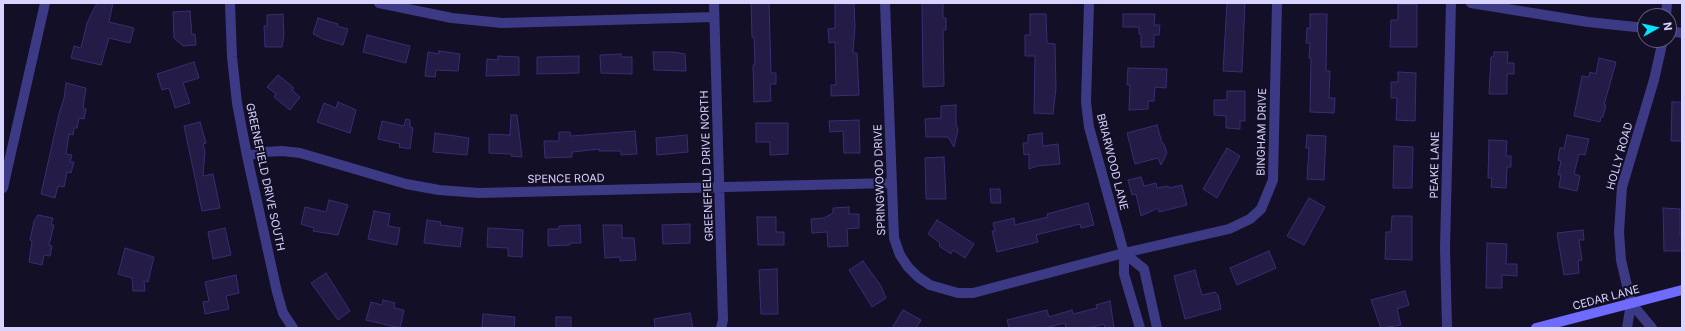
<!DOCTYPE html>
<html>
<head>
<meta charset="utf-8">
<style>
	body { margin:0 }
	#map { position:relative; width:1685px; height:331px; overflow:hidden; background:#130f26; font-family:Inter,sans-serif }
	canvas { display:block }
	.frame { position:absolute; inset:0; border:4px solid #d9d4ff; pointer-events:none }
	.north { position:absolute; left:1637px; top:8px; width:40px; height:40px; box-sizing:border-box; background:#130f26; border:1px solid #625e7d; border-radius:50%; rotate:82deg; font-size:11px; font-weight:700; line-height:16px; text-align:center; color:#d9d4ff }
	.north::after { content:''; display:block; margin:auto; width:14px; height:18px; background:#00e5ff; clip-path:polygon(50% 0,100% 100%,50% 72%,0 100%) }
</style>
</head>
<body>
<div id="map">
<canvas width="1685" height="331"></canvas>
<div class="frame"></div>
<div class="north">N</div>
</div>
<script>
const ctx = document.querySelector('canvas').getContext('2d');
ctx.lineJoin = 'round';
function paint(path, color) { ctx.fillStyle = color; ctx.fill(path, 'evenodd'); }
const shape = rows => new Path2D(rows.map(r => 'M' + r).join(''));
function strokePath(path, color, width, dash) { ctx.strokeStyle = color; ctx.lineWidth = width; ctx.lineCap = dash ? 'butt' : 'round'; ctx.setLineDash(dash || []); ctx.stroke(path); }
function write(font, color, halo, rows, align = 'center') {
  ctx.font = font + ' Inter,sans-serif'; ctx.lineWidth = 4; ctx.setLineDash([]); ctx.textBaseline = 'middle'; ctx.strokeStyle = halo; ctx.fillStyle = color; for (const [text, x, y, turn = 0] of rows) {
    ctx.save(); ctx.translate(x, y); ctx.rotate((+turn || 0) * Math.PI / 180); ctx.textAlign = isNaN(turn) ? turn : align; if (halo) ctx.strokeText(text, 0, 0); ctx.fillText(text, 0, 0); ctx.restore();
  }
}
const building = shape([
	[97,3,113,3,109,22,134,28,130,43,109,38,101,65,71,58,74,46,81,48,87,23,97,3],
	[751,3,769,3,771,73,776,73,776,84,770,84,771,101,754,102,753,65,755,65,754,37,752,37,751,3],
	[835,3,854,4,855,26,853,53,857,53,859,95,831,96,831,85,836,85,835,42,829,43,828,29,835,28,835,3],
	[922,3,943,3,943,18,946,18,946,30,943,30,944,86,923,87,922,3],
	[1227,3,1245,3,1242,72,1223,71,1227,3],
	[1398,4,1417,4,1417,47,1390,47,1391,20,1398,20,1398,4],
	[190,11,192,35,195,34,196,45,183,46,174,38,173,12,190,11],
	[283,14,284,36,282,47,265,47,264,26,267,26,267,15,283,14],
	[1030,14,1046,14,1047,43,1055,44,1056,88,1053,114,1034,113,1035,56,1025,56,1025,35,1030,35,1030,14],
	[1123,14,1155,14,1154,25,1160,25,1159,35,1154,35,1154,47,1141,47,1141,34,1139,34,1139,27,1123,27,1123,14],
	[1310,14,1327,14,1326,71,1330,71,1329,98,1335,98,1334,113,1310,112,1311,58,1309,58,1310,43,1306,43,1307,28,1310,28,1310,14],
	[318,18,338,24,337,26,348,29,343,45,323,39,313,34,318,18],
	[367,35,410,46,406,63,363,52,367,35],
	[439,51,460,54,458,71,436,70,435,77,425,76,428,52,439,54,439,51],
	[653,52,674,52,685,54,686,71,654,70,653,52],
	[1494,52,1508,52,1507,63,1514,63,1514,74,1507,74,1507,94,1489,94,1491,57,1494,57,1494,52],
	[621,54,621,57,632,57,632,74,601,73,600,55,621,54],
	[498,56,519,57,519,75,486,76,487,59,498,60,498,56],
	[579,56,579,73,537,74,537,57,579,56],
	[1599,58,1616,62,1604,105,1606,105,1603,117,1601,117,1600,122,1574,116,1582,76,1589,77,1590,72,1596,74,1599,58],
	[194,62,199,78,183,83,190,103,175,108,169,88,162,90,157,74,194,62],
	[1128,68,1167,69,1166,88,1155,87,1154,101,1148,101,1148,109,1129,110,1130,85,1127,85,1128,68],
	[1398,72,1416,73,1415,121,1396,120,1397,98,1391,98,1391,82,1398,82,1398,72],
	[278,75,294,88,292,90,300,97,290,110,274,97,276,94,267,87,278,75],
	[66,83,86,88,83,108,86,109,84,119,79,118,77,128,74,128,73,135,69,134,66,154,72,155,70,162,74,162,71,173,67,172,64,187,58,186,55,198,41,194,59,114,64,98,66,83],
	[1227,91,1245,91,1245,121,1240,121,1240,129,1226,128,1226,116,1214,115,1214,100,1227,100,1227,91],
	[338,102,356,110,350,133,317,122,324,103,336,108,338,102],
	[1672,102,1682,102,1682,141,1671,141,1672,102],
	[956,105,956,124,958,130,954,147,948,137,926,137,925,119,941,118,941,106,956,105],
	[511,115,517,115,522,157,511,156,511,154,489,153,489,134,510,135,511,115],
	[406,119,410,120,410,127,413,128,410,149,399,147,400,144,378,139,382,121,404,126,406,119],
	[859,120,860,153,844,153,843,131,830,132,829,121,859,120],
	[200,122,206,143,203,144,205,152,203,176,213,174,220,208,202,211,184,126,200,122],
	[756,123,788,123,788,154,770,155,770,142,756,142,756,123],
	[1157,125,1162,143,1164,144,1167,153,1161,165,1158,158,1135,164,1127,133,1157,125],
	[635,131,637,154,621,155,621,151,599,151,599,149,572,152,572,157,545,158,544,141,559,141,559,132,570,132,571,136,635,131],
	[435,133,469,138,467,155,433,152,435,133],
	[1042,133,1043,146,1058,144,1060,164,1037,166,1029,169,1029,154,1024,155,1023,143,1028,143,1028,135,1042,133],
	[687,135,688,152,657,155,656,138,687,135],
	[1307,135,1326,136,1324,180,1307,179,1309,148,1306,148,1307,135],
	[1567,135,1589,139,1585,155,1579,154,1574,174,1580,176,1577,191,1559,187,1561,175,1558,175,1561,161,1558,160,1560,148,1564,148,1567,135],
	[1489,140,1507,141,1506,156,1511,156,1511,167,1507,167,1506,188,1491,187,1492,178,1488,178,1489,140],
	[1394,146,1413,147,1412,188,1393,188,1394,146],
	[1227,148,1240,156,1217,198,1203,189,1227,148],
	[944,157,946,199,926,199,925,158,944,157],
	[1141,177,1144,186,1156,183,1157,188,1168,186,1169,188,1182,185,1187,205,1159,212,1158,208,1141,216,1136,194,1132,195,1128,180,1141,177],
	[990,189,1000,189,1001,203,991,203,990,189],
	[1309,198,1325,207,1304,245,1287,236,1309,198],
	[329,200,348,205,338,235,313,231,314,228,301,224,305,207,326,212,329,200],
	[1088,203,1094,225,1081,228,1080,224,1036,235,1038,242,997,252,992,231,995,231,993,223,1014,218,1015,225,1048,217,1047,214,1088,203],
	[849,207,849,214,859,214,859,228,847,229,848,246,828,247,827,232,812,233,811,219,824,218,833,213,833,208,849,207],
	[1663,208,1680,209,1680,235,1682,235,1682,251,1664,251,1663,208],
	[374,211,390,214,388,226,400,228,397,245,368,239,374,211],
	[38,215,53,218,51,225,54,225,49,245,52,246,50,256,44,255,42,265,29,262,32,241,30,240,34,221,38,215],
	[1392,216,1412,216,1412,260,1385,259,1386,232,1391,232,1392,216],
	[757,217,776,217,776,232,784,232,784,245,758,245,757,217],
	[427,220,441,222,440,225,463,228,460,247,424,243,427,220],
	[937,220,974,244,965,258,953,250,951,254,939,246,940,243,928,234,937,220],
	[690,224,690,243,663,244,662,225,690,224],
	[580,225,581,243,570,243,570,245,548,246,548,229,559,229,559,226,580,225],
	[603,225,622,225,622,238,634,238,636,260,620,261,620,257,605,258,603,225],
	[225,228,231,255,213,259,208,232,225,228],
	[488,228,523,230,522,257,508,256,508,248,487,247,488,228],
	[1583,230,1584,240,1579,240,1582,260,1578,261,1579,273,1564,275,1557,233,1583,230],
	[1487,243,1507,244,1506,264,1517,264,1517,276,1502,275,1502,288,1486,288,1487,243],
	[125,248,154,257,148,282,144,281,145,291,133,291,132,278,118,274,125,248],
	[1269,251,1276,268,1237,285,1230,268,1269,251],
	[863,261,881,286,886,298,872,307,849,270,863,261],
	[777,269,778,314,761,314,759,270,777,269],
	[1195,270,1202,295,1215,292,1218,295,1221,309,1185,319,1174,276,1195,270],
	[326,273,350,311,338,320,311,283,326,273],
	[236,275,239,293,226,296,229,309,205,314,203,302,209,301,205,282,236,275],
	[1405,291,1409,305,1397,309,1401,325,1381,328,1371,300,1405,291],
	[383,300,395,303,394,308,404,310,400,328,366,320,371,302,382,305,383,300],
	[1110,301,1114,327,1109,328,1105,328,1104,324,1088,328,1066,328,1065,323,1045,328,1009,328,1007,320,1047,310,1049,317,1072,310,1073,314,1097,308,1096,305,1110,301],
	[903,310,921,320,916,328,892,328,903,310],
	[690,313,693,328,655,328,654,319,690,313],
	[483,314,515,317,514,328,482,328,483,314],
	[556,317,571,317,571,328,556,328,556,317]
]);
paint(building, '#241b47');
strokePath(building, '#3b2d73', 1);
strokePath(shape([
	[230,3,232,57,237,103,247,156,277,292,283,313,293,328],
	[379,3,452,18,502,23,714,17],
	[714,3,723,320,721,328],
	[885,3,894,238,900,255,908,267,918,277,930,285,958,293,973,293,1124,253,1229,229,1250,219,1261,209,1273,180,1277,3],
	[1089,3,1086,102,1089,127,1124,253,1124,274,1140,328],
	[1471,3,1588,22,1645,28],
	[1666,16,1667,3],
	[1669,31,1682,33],
	[247,156,264,152,282,151,300,153,406,184,439,190,479,193,891,183],
	[3,188,45,3],
	[1124,253,1144,269,1157,328],
	[1631,303,1652,328],
	[1447,328,1445,248,1451,3],
	[1627,328,1631,303,1621,260,1619,232,1622,187,1654,80,1663,40]
]), '#3d3a85', 10);
strokePath(shape([
	[1536,328,1682,290]
]), '#6f6bff', 10);
write('11px', '#d9d4ff', '#130f26', [
	["BINGHAM DRIVE",1262,132,-89],
	["HOLLY ROAD",1620,156,-74],
	["BRIARWOOD LANE",1112,162,76],
	["PEAKE LANE",1435,165,-89],
	["GREENEFIELD DRIVE NORTH",707,166,-92],
	["GREENEFIELD DRIVE SOUTH",265,177,78],
	["SPENCE ROAD",566,179,-1],
	["SPRINGWOOD DRIVE",880,180,-92],
	["CEDAR LANE",1606,298,-15]
]);
</script>
</body>
</html>
